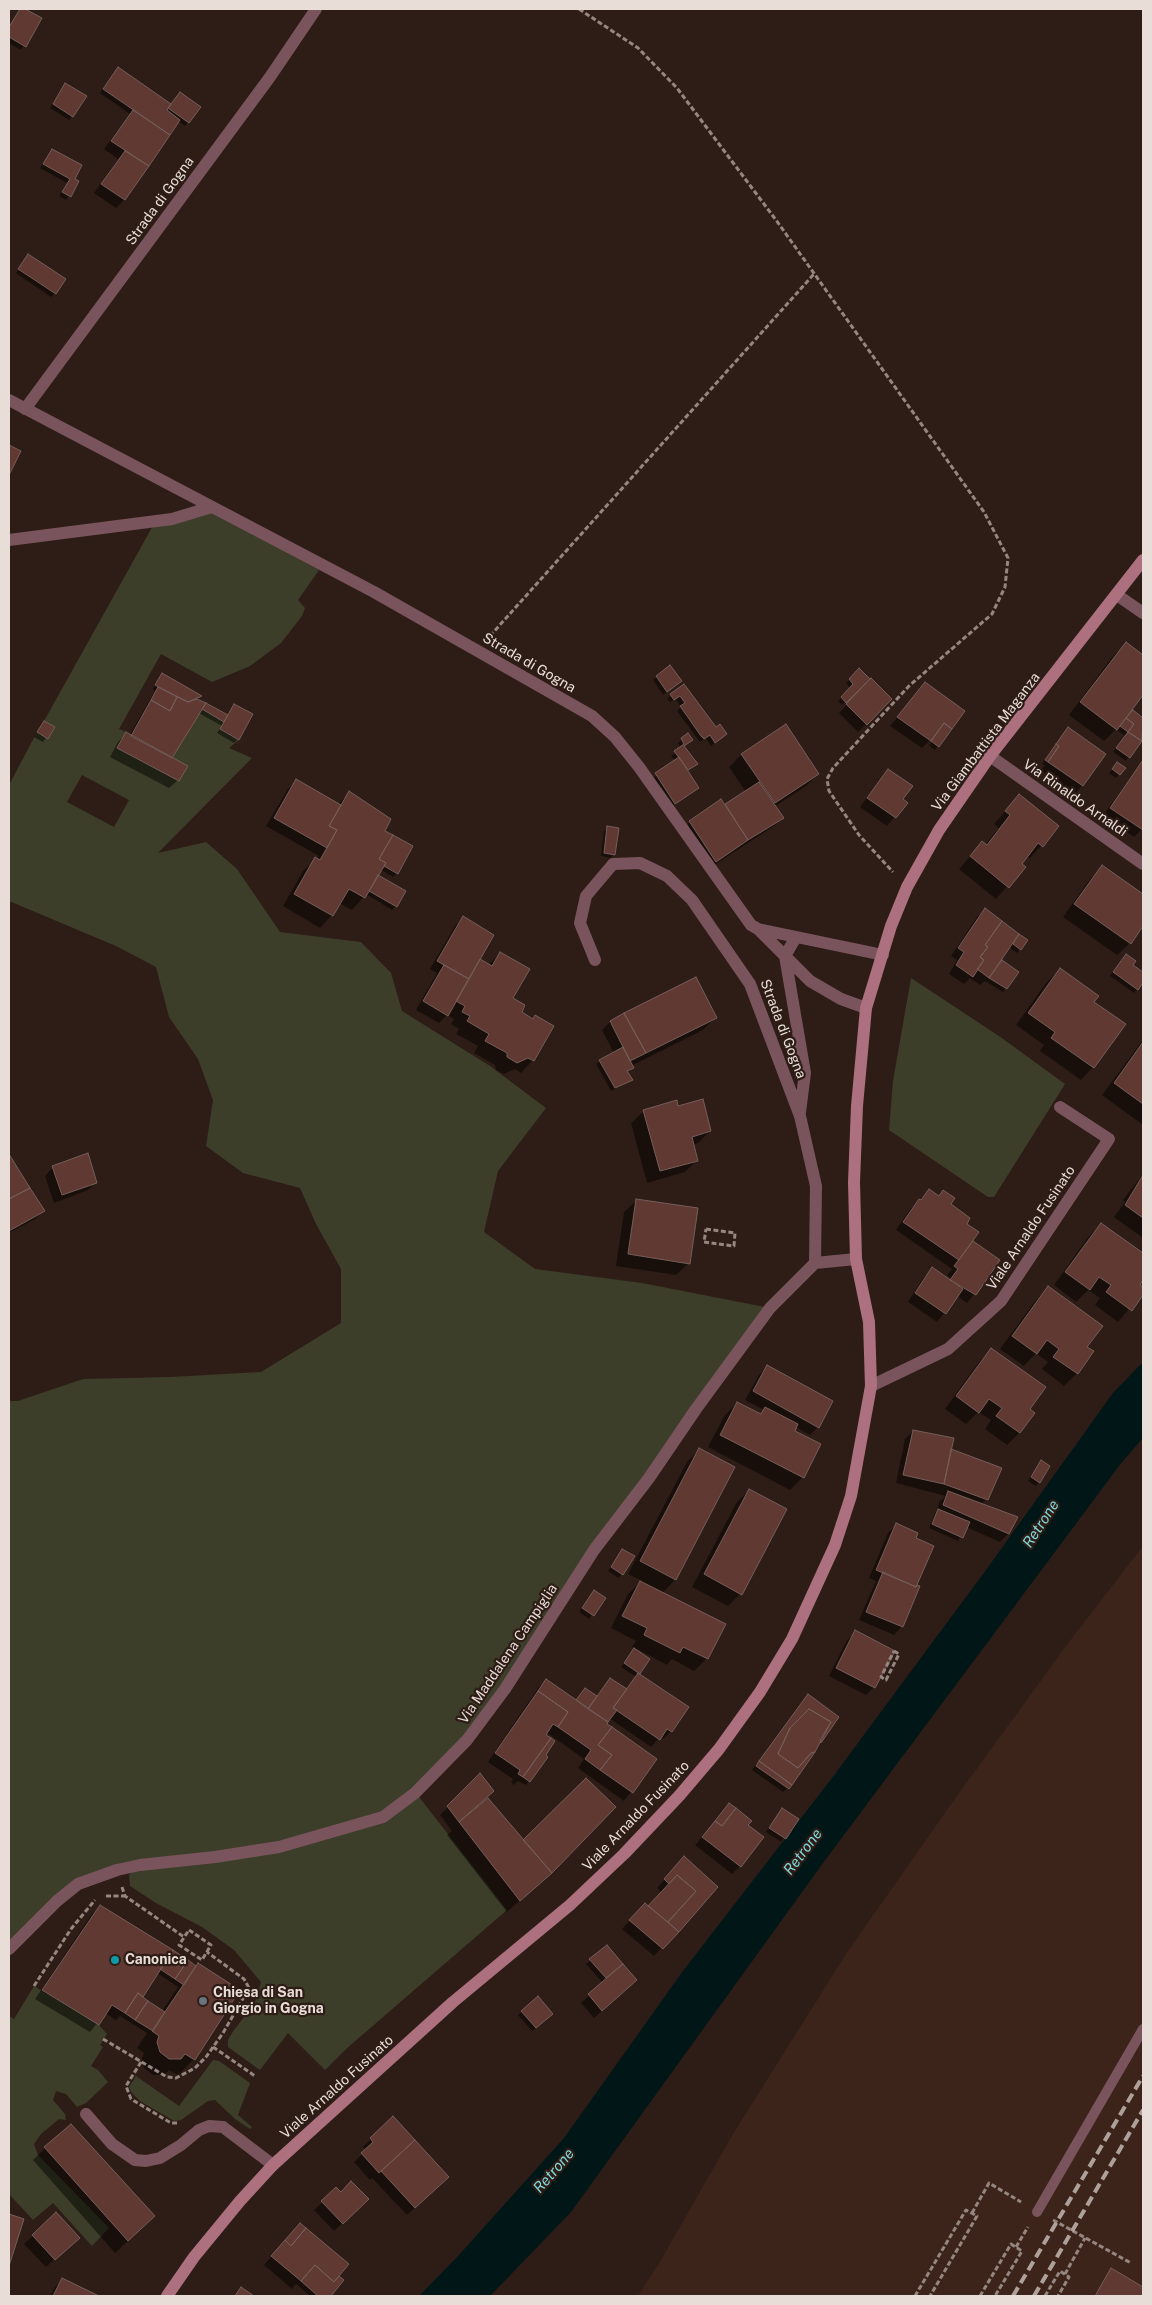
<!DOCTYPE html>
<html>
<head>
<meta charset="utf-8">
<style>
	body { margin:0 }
	#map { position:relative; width:1152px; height:2305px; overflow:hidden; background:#2e1d16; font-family:"Public Sans",sans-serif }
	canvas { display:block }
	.frame { position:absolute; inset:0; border:10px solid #e9ddd8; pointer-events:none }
</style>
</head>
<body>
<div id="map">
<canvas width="1152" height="2305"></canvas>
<div class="frame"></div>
</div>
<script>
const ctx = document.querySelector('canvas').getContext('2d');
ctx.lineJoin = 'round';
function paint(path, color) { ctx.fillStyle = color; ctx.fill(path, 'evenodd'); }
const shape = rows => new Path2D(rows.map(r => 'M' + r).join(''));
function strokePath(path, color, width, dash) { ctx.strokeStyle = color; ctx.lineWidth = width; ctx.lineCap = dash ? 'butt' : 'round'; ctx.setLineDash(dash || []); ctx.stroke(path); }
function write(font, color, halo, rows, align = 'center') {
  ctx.font = font + ' "Public Sans",sans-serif'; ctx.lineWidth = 4.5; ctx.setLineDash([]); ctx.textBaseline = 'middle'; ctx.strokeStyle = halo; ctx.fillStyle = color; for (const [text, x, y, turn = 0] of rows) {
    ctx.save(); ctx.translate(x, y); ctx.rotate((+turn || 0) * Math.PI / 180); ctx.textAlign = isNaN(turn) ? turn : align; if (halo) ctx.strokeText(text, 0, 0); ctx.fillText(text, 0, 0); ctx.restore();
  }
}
paint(shape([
	[1143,1546,1143,2296,638,2296,661,2260,733,2134,846,1954,954,1800,1069,1642]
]), '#3c241a');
paint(shape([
	[211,512,319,570,298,600,305,608,302,616,281,643,250,666,212,682,161,654,119,729,126,732,117,748,179,781,172,758,202,709,224,722,220,729,239,740,229,748,252,758,158,853,206,842,237,869,280,932,361,942,391,973,402,1011,490,1066,546,1108,498,1171,484,1232,535,1269,642,1283,770,1308,696,1409,505,1689,416,1793,507,1910,346,2049,325,2070,288,2033,260,2070,228,2047,228,2040,232,2033,255,2002,261,1982,234,1950,202,1927,156,1903,130,1886,129,1875,137,1867,78,1884,9,1949,9,1401,18,1401,83,1379,171,1377,261,1372,341,1323,341,1269,316,1224,300,1188,243,1173,206,1146,213,1100,198,1059,169,1017,156,967,116,946,9,901,9,785,37,732,48,739,55,727,44,721,155,522],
	[82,775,129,800,114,827,67,802],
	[911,978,999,1036,1065,1084,994,1197,988,1197,889,1130,893,1081],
	[34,1986,99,2025,107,2034,100,2045,103,2047,91,2066,98,2070,108,2082,86,2103,77,2107,66,2094,56,2091,53,2100,65,2114,66,2120,59,2119,41,2134,34,2144,38,2155,109,2228,92,2246,53,2203,33,2220,9,2194,9,2016,14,2019],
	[213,2060,219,2061,250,2083,238,2115,252,2127,250,2129,235,2119,215,2100,208,2101,181,2120,174,2121,140,2101,132,2093,129,2087,136,2076,179,2106]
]), '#3c3e29');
paint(shape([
	[1143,1362,1143,1438,1122,1462,823,1863,571,2212,490,2296,419,2296,459,2255,564,2138,683,1971,832,1778,986,1570,1113,1393]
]), '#001617');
paint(shape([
	[21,9,40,19,21,50,9,43,9,26],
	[115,72,171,105,200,107,185,126,178,121,124,200,116,208,94,193,118,159,104,149,130,114,100,93],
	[66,84,72,116,69,120,50,108],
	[52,150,73,179,77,182,66,200,59,196,67,183,40,168],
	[25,259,55,293,51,297,16,273],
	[1126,644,1143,657,1143,693,1126,716,1133,711,1143,719,1143,738,1126,761,1113,752,1125,736,1116,729,1104,741,1069,715,1113,656],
	[670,667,676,685,663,695,653,680],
	[859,670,869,679,842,705,838,701,851,689,846,683],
	[159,679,200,696,196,700,227,716,235,705,238,739,234,743,217,733,222,726,199,713,171,759,178,780,169,788,110,757,118,742,126,734,129,736,155,691,153,689],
	[871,680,890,699,858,732,839,713],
	[925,684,963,712,935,750,929,745,937,737,935,735,922,748,890,726],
	[684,686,722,737,711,746,706,738,700,742,677,711,681,707,676,699,670,702,667,699],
	[44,722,53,727,43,742,34,737],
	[786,725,818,774,806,786,774,807,782,818,774,826,708,869,682,830,690,822,724,806,746,792,729,767,741,755],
	[1068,729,1082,786,1074,794,1041,770,1045,765,1042,764,1049,753],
	[688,735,683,746,693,767,687,771,698,788,671,806,653,778,676,761,671,756,681,749,678,743],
	[1143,760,1143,828,1134,837,1103,816],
	[1114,767,1119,774,1116,778,1109,773],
	[888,770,902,800,906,803,887,826,860,807],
	[296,781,337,805,349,793,383,831,397,873,393,877,380,869,377,876,396,906,392,910,366,894,352,910,339,903,332,915,320,928,283,906,303,871,319,856,266,826,288,789],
	[1019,796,1058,827,1030,858,1027,856,1020,864,1024,867,996,899,959,869,982,843,985,845,999,828,994,824],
	[608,828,614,854,611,858,601,856,604,831],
	[1102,867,1143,896,1143,924,1130,943,1117,955,1063,917,1090,879],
	[985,909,1016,939,1020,935,1020,949,1017,953,1009,947,995,967,1002,962,1006,988,1003,992,985,981,980,985,970,978,964,984,949,974,957,960,951,956,977,917],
	[463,918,479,960,488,965,500,953,511,998,520,1013,532,1020,535,1016,533,1060,521,1073,515,1069,504,1074,496,1070,495,1065,474,1053,478,1046,456,1034,459,1029,451,1024,454,1019,447,1015,439,1023,416,1010,437,973,430,969,455,926],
	[1122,959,1143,972,1143,981,1134,993,1110,976],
	[1060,969,1093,1002,1093,1067,1081,1080,1040,1051,1044,1045,1016,1025,1047,982],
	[696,979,715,1018,703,1030,633,1065,630,1064,632,1068,627,1072,631,1080,611,1091,596,1064,614,1053,602,1030,610,1022],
	[1143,1040,1143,1125,1102,1095],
	[677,1107,710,1131,698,1143,693,1145,697,1160,685,1172,647,1183,631,1123,644,1111],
	[9,1156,43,1211,35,1219,9,1233],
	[53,1167,96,1182,88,1190,54,1203,45,1176],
	[1143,1174,1143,1238,1114,1217,1125,1202,1123,1200],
	[929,1191,937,1197,943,1192,949,1205,965,1224,971,1242,999,1261,967,1303,957,1296,937,1322,908,1302,924,1277,932,1269,949,1280,951,1278,947,1275,952,1269,896,1230,911,1208],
	[637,1200,689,1263,676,1275,616,1266,624,1212],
	[1101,1224,1143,1254,1143,1278,1138,1285,1143,1288,1143,1292,1118,1322,1095,1305,1100,1298,1088,1290,1076,1302,1054,1285,1089,1236],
	[1048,1288,1086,1347,1092,1352,1077,1373,1064,1386,1042,1369,1048,1362,1036,1353,1024,1366,1000,1349,1036,1300],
	[991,1349,1028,1409,1033,1413,1019,1433,1007,1445,985,1429,991,1420,978,1412,966,1424,945,1409,979,1362],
	[767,1367,818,1427,810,1435,796,1427,794,1431,820,1445,803,1477,790,1490,708,1447,725,1415,737,1403,759,1415,764,1410,745,1400,759,1375],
	[913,1431,987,1499,981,1504,1016,1517,1008,1534,1000,1542,966,1527,958,1541,929,1528,940,1501,946,1496,896,1483,905,1439],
	[699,1450,733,1468,675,1580,662,1593,707,1658,694,1671,672,1659,667,1665,637,1649,638,1674,671,1731,663,1739,660,1737,651,1747,609,1718,606,1725,656,1759,624,1801,578,1768,584,1759,546,1732,529,1781,526,1785,518,1781,514,1785,511,1782,513,1779,488,1762,538,1688,547,1680,576,1701,596,1697,610,1679,625,1690,636,1677,621,1667,635,1649,632,1647,636,1641,611,1628,628,1594,642,1581,628,1574,687,1462],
	[1038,1466,1039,1482,1036,1486,1028,1481],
	[750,1490,740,1594,728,1606,692,1587,737,1502],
	[896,1525,914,1538,916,1585,919,1587,902,1626,894,1635,859,1620,876,1581,869,1578,888,1533],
	[623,1550,622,1574,618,1578,608,1571],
	[590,1596,604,1598,589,1619,579,1612],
	[856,1632,874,1687,866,1695,829,1676,847,1640],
	[808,1696,788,1788,783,1792,752,1770,800,1704],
	[480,1775,475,1807,523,1842,551,1872,507,1912,447,1835,452,1831,440,1815],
	[779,1813,797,1820,781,1842,766,1832],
	[747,1825,740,1866,732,1874,695,1845,712,1826],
	[676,1866,716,1887,654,1956,622,1929,637,1913,648,1908,662,1893,657,1888],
	[100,1906,196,1967,194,2059,178,2075,169,2070,164,2075,153,2075,144,2068,142,2058,144,2053,137,2048,147,2033,120,2016,116,2020,105,2013,90,2032,35,1999,92,1914],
	[157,1973,178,1987,162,2011,141,1997],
	[607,1947,636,1980,594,2018,581,2003,603,1983,586,1964],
	[522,2012,548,2017,532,2031,518,2015],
	[371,2139,440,2185,407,2215,372,2178,370,2180,354,2162,366,2150,363,2147],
	[45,2148,141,2229,115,2253,33,2160],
	[336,2189,341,2194,367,2199,334,2231,314,2210],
	[56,2214,70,2245,46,2267,24,2244],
	[277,2250,331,2283,343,2281,329,2296,310,2296,296,2284,292,2289,264,2265],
	[1111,2270,1143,2288,1143,2296,1094,2296],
	[63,2279,96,2296,50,2296,55,2287]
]), '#0007');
const building = shape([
	[20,9,25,9,42,18,26,47,9,37,9,27,20,9],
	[118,67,171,104,167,110,180,120,170,135,103,89,118,67],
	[65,83,87,96,73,117,53,104,65,83],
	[180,92,201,107,189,123,168,108,180,92],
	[133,110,170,135,149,166,111,141,133,110],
	[52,149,82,165,75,179,79,181,71,197,62,192,70,179,43,164,52,149],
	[125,151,149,166,125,200,101,184,125,151],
	[28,254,66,279,56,294,18,269,28,254],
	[9,445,21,451,9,475,9,445],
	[1126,642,1143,655,1143,695,1117,730,1080,702,1126,642],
	[670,665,682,681,667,692,656,676,670,665],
	[859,668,870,679,846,703,841,697,853,684,849,679,859,668],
	[162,673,202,696,188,702,155,685,162,673],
	[871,678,892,699,867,725,846,704,871,678],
	[925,682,965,711,952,729,944,723,931,741,897,717,925,682],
	[684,684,716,727,720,724,727,734,715,743,710,735,704,739,701,736,680,706,685,703,680,696,674,700,670,694,684,684],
	[158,687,177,697,170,711,151,700,158,687],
	[177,697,188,702,197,699,206,703,172,758,131,736,151,700,170,711,177,697],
	[206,703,228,715,224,722,202,709,206,703],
	[234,704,253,714,239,740,220,729,234,704],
	[1133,710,1143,718,1142,741,1128,732,1134,724,1126,718,1133,710],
	[1126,718,1134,724,1128,732,1120,726,1126,718],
	[44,721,55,727,48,739,37,732,44,721],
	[944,723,952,729,939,747,931,741,944,723],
	[786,724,819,774,775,803,741,754,786,724],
	[1068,727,1106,754,1083,786,1048,762,1059,746,1056,744,1068,727],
	[126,732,188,766,179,781,117,748,126,732],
	[1128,732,1142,741,1130,758,1116,748,1128,732],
	[688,733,693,740,684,746,698,764,688,770,674,751,684,744,681,738,688,733],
	[1056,744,1059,746,1048,762,1045,760,1056,744],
	[679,757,699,788,675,804,655,773,679,757],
	[1143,760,1143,830,1110,808,1143,760],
	[1117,762,1126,768,1120,775,1112,769,1117,762],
	[888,769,913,786,903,799,908,803,896,818,867,798,888,769],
	[296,779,341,805,329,826,337,830,327,848,274,818,296,779],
	[759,782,784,818,748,840,725,804,759,782],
	[349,791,391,819,385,831,393,835,379,859,386,863,365,898,349,889,333,916,294,894,315,857,320,860,337,830,329,826,349,791],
	[1019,794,1059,826,1043,847,1038,843,1022,864,1026,867,1009,888,970,856,982,841,987,845,1010,815,1005,811,1019,794],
	[721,799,748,840,716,862,689,821,721,799],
	[607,826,619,828,615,855,604,853,607,826],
	[393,835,413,846,398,874,384,866,386,863,379,859,393,835],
	[1102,865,1143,894,1143,926,1131,944,1074,904,1102,865],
	[378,875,406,891,397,907,369,891,378,875],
	[985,908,1002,921,985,945,988,947,980,957,984,960,973,977,956,965,964,952,958,948,985,908],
	[463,916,494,935,469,979,437,961,463,916],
	[1002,921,1019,934,989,978,977,969,984,960,980,957,988,947,985,945,1002,921],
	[1019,934,1028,940,1021,950,1013,944,1019,934],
	[500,952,530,969,513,998,525,1005,522,1012,533,1019,535,1015,554,1026,534,1061,528,1058,517,1063,507,1057,507,1053,485,1041,489,1034,467,1021,470,1016,462,1012,465,1006,456,1001,480,959,492,966,500,952],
	[1126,954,1136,961,1133,965,1143,972,1143,983,1138,990,1113,972,1126,954],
	[1002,960,1019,972,1007,989,989,978,1002,960],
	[444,965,469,979,448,1016,423,1001,444,965],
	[1060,968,1099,996,1094,1002,1126,1024,1094,1068,1051,1038,1055,1032,1028,1013,1060,968],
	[696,977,717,1018,646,1053,624,1013,696,977],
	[624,1013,646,1053,630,1061,610,1021,624,1013],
	[1143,1042,1143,1104,1114,1083,1143,1042],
	[623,1047,634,1068,627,1071,633,1080,615,1088,599,1060,623,1047],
	[703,1099,711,1131,692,1137,698,1161,660,1171,643,1110,677,1100,678,1106,703,1099],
	[88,1153,97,1183,62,1195,52,1166,88,1153],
	[9,1154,30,1188,9,1199,9,1154],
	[1143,1175,1143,1218,1125,1205,1143,1175],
	[30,1188,45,1211,9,1231,9,1199,30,1188],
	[929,1189,939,1196,943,1190,955,1198,951,1204,970,1218,967,1224,979,1232,959,1260,903,1222,919,1199,921,1200,929,1189],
	[636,1199,698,1208,690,1264,628,1254,636,1199],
	[1101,1223,1143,1253,1143,1280,1140,1285,1143,1287,1143,1295,1132,1311,1106,1292,1111,1285,1099,1277,1090,1290,1065,1272,1101,1223],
	[973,1241,1000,1260,976,1295,950,1280,958,1269,954,1266,973,1241],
	[932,1267,963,1289,946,1314,915,1293,932,1267],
	[1048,1286,1103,1326,1087,1347,1094,1351,1078,1374,1053,1357,1059,1349,1047,1340,1037,1354,1012,1336,1048,1286],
	[991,1348,1046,1387,1030,1409,1035,1413,1020,1433,996,1416,1002,1408,989,1399,979,1413,956,1396,991,1348],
	[767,1365,833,1401,819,1428,753,1391,767,1365],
	[737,1402,761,1414,765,1407,798,1424,795,1431,821,1444,804,1478,720,1435,737,1402],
	[913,1430,954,1438,944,1484,903,1475,913,1430],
	[699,1448,735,1467,676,1580,640,1561,699,1448],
	[951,1449,1002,1468,988,1500,944,1484,951,1449],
	[1041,1460,1050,1466,1040,1483,1031,1477,1041,1460],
	[749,1489,787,1509,742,1595,704,1574,749,1489],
	[948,1491,1018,1517,1009,1534,943,1505,948,1491],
	[938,1509,970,1522,963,1538,932,1524,938,1509],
	[896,1523,918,1533,916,1538,934,1546,916,1587,876,1570,896,1523],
	[622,1549,635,1556,623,1575,611,1567,622,1549],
	[883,1572,916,1587,917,1585,920,1586,903,1627,866,1612,883,1572],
	[640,1581,726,1624,708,1659,683,1647,680,1653,644,1635,647,1628,622,1616,640,1581],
	[594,1590,606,1598,594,1616,582,1608,594,1590],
	[855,1630,895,1651,875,1688,836,1668,855,1630],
	[634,1648,650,1659,640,1674,624,1663,634,1648],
	[638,1673,689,1707,672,1732,667,1729,660,1740,613,1708,638,1673],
	[610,1678,627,1689,613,1708,617,1710,608,1722,588,1709,610,1678],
	[546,1679,608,1722,607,1724,612,1727,598,1745,612,1755,600,1770,585,1759,591,1750,558,1727,568,1712,538,1691,546,1679],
	[585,1688,597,1696,588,1709,576,1700,585,1688],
	[538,1691,568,1712,558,1727,553,1724,546,1735,551,1738,523,1777,518,1774,520,1770,495,1753,538,1691],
	[808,1694,839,1717,821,1743,820,1740,831,1722,809,1709,790,1728,778,1754,798,1768,811,1753,815,1752,792,1785,759,1761,808,1694],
	[809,1709,831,1722,815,1752,811,1753,798,1768,778,1754,790,1728,809,1709],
	[612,1727,657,1759,633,1793,600,1770,612,1755,598,1745,612,1727],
	[551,1738,555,1741,546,1755,548,1757,530,1782,523,1777,551,1738],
	[759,1761,792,1785,789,1789,756,1766,759,1761],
	[480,1773,494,1791,459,1822,447,1806,480,1773],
	[586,1778,616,1807,552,1873,523,1840,586,1778],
	[488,1798,552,1873,520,1901,459,1822,488,1798],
	[729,1803,736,1808,722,1826,715,1821,729,1803],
	[736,1808,752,1821,748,1825,764,1837,741,1867,702,1837,715,1821,722,1826,736,1808],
	[782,1808,799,1819,786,1839,769,1828,782,1808],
	[684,1856,718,1887,679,1932,668,1922,696,1891,677,1875,669,1884,664,1879,684,1856],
	[677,1875,696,1891,668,1922,648,1906,677,1875],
	[645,1903,679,1932,663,1949,629,1920,645,1903],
	[100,1905,173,1950,143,1997,138,1993,125,2013,112,2005,99,2025,42,1990,100,1905],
	[607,1945,623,1964,606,1978,589,1959,607,1945],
	[173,1950,188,1960,175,1979,160,1969,173,1950],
	[188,1960,196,1966,184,1985,175,1979,188,1960],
	[198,1963,240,1990,195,2060,185,2054,181,2059,169,2059,160,2052,157,2042,159,2036,152,2031,198,1963],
	[623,1964,637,1980,602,2011,588,1994,623,1964],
	[138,1993,148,2001,135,2020,125,2013,138,1993],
	[538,1996,553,2014,536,2028,521,2011,538,1996],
	[148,2001,165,2012,153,2031,135,2020,148,2001],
	[393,2116,415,2140,379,2173,361,2153,373,2142,370,2138,393,2116],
	[71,2124,155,2216,128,2241,44,2147,71,2124],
	[415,2140,449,2177,415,2208,381,2171,415,2140],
	[351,2181,369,2199,343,2224,321,2201,336,2187,341,2192,351,2181],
	[56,2212,80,2238,55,2260,32,2235,56,2212],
	[9,2214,24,2219,9,2266,9,2214],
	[300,2223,306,2228,291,2246,285,2240,300,2223],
	[306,2228,349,2264,334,2282,315,2265,301,2281,271,2256,285,2240,291,2246,306,2228],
	[315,2265,334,2282,339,2276,344,2280,331,2296,318,2296,301,2281,315,2265],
	[1111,2268,1143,2287,1143,2296,1095,2296,1111,2268],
	[62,2278,99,2296,53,2296,62,2278],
	[241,2287,254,2296,235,2296,241,2287]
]);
paint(building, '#603933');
strokePath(building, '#755e5a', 1);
strokePath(shape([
	[579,9,638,48,677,88,776,220,984,512,1008,558,1005,587,992,614,909,686,833,768,827,779,829,791,859,835,893,872],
	[490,636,814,274],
	[706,1229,735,1233,734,1246,704,1242,706,1229],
	[894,1651,899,1654,886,1680,881,1677,894,1651],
	[122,1887,125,1896,184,1937],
	[106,1896,125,1896],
	[189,1930,211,1945,202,1960,179,1945,189,1930],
	[34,1986,71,1929,95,1900],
	[103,2039,167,2077,176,2078,195,2068,206,2057,223,2033,249,1988,244,1979,207,1952],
	[213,2047,255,2076],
	[141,2062,126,2086,131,2099,171,2123,177,2123],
	[972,2213,989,2183,1021,2202],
	[1053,2220,1131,2263],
	[1016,2247,1028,2227],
	[1065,2274,1085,2238],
	[915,2296,966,2210,977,2216,930,2296],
	[980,2296,1011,2244,1022,2251,995,2296],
	[1045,2296,1060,2271,1069,2277,1058,2296]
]), '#958680', 3, [5, 2.5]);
strokePath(shape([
	[1037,2212,1143,2029]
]), '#7a545d', 10);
strokePath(shape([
	[9,400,374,592,592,716,615,737,639,767,751,925,758,929,810,981,841,999,866,1008],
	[25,409,270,77,316,9],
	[9,540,172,519,212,507],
	[1117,595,1143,613],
	[990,756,1143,864],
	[758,929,883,955],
	[796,937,785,956,805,1073,800,1112],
	[595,960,580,923,586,896,613,864,640,863,667,876,692,900,750,984,800,1116,816,1186,815,1263,856,1259],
	[871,1386,948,1349,1001,1301,1109,1139,1060,1107],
	[9,1949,57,1901,78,1884,117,1870,140,1865,215,1857,279,1847,383,1817,415,1793,467,1740,505,1689,594,1550,649,1478,696,1409,770,1308,815,1263],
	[86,2114,112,2144,135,2160,146,2161,160,2158,181,2145,199,2130,209,2126,223,2127,273,2165]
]), '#7a545d', 12);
strokePath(shape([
	[167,2296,194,2257,240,2201,273,2165,453,2002,570,1905,624,1854,679,1796,719,1749,760,1692,792,1639,835,1545,851,1496,871,1386,869,1322,856,1259,854,1182,857,1106,866,1008,891,926,907,887,939,830,990,756,1143,560]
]), '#ac707f', 12);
strokePath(shape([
	[1013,2296,1143,2076],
	[1034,2296,1143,2110]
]), '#aea19b', 4, [10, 5]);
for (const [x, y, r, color] of [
	[115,1960,5,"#0f9aa8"],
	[203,2001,5,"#6b7280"]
]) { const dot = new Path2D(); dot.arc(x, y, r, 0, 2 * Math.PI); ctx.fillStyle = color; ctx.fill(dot); strokePath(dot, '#2e1d16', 2); }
write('14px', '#e9ddd8', '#2e1d16', [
	["Strada di Gogna",160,201,-54],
	["Strada di Gogna",529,663,30],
	["Via Giambattista Maganza",986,742,-53],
	["Via Rinaldo Arnaldi",1075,798,35],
	["Strada di Gogna",783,1029,69],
	["Viale Arnaldo Fusinato",1031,1228,-56],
	["Via Maddalena Campiglia",508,1654,-56],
	["Viale Arnaldo Fusinato",636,1816,-46],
	["Viale Arnaldo Fusinato",337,2087,-42]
]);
write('bold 14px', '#e9ddd8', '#2e1d16', [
	["Canonica",125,1960],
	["Chiesa di San",213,1993],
	["Giorgio in Gogna",213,2009]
], 'left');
write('italic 15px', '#7ed8da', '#2e1d16', [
	["Retrone",1041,1524,-57],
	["Retrone",803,1852,-53],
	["Retrone",554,2171,-49]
]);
</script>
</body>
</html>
